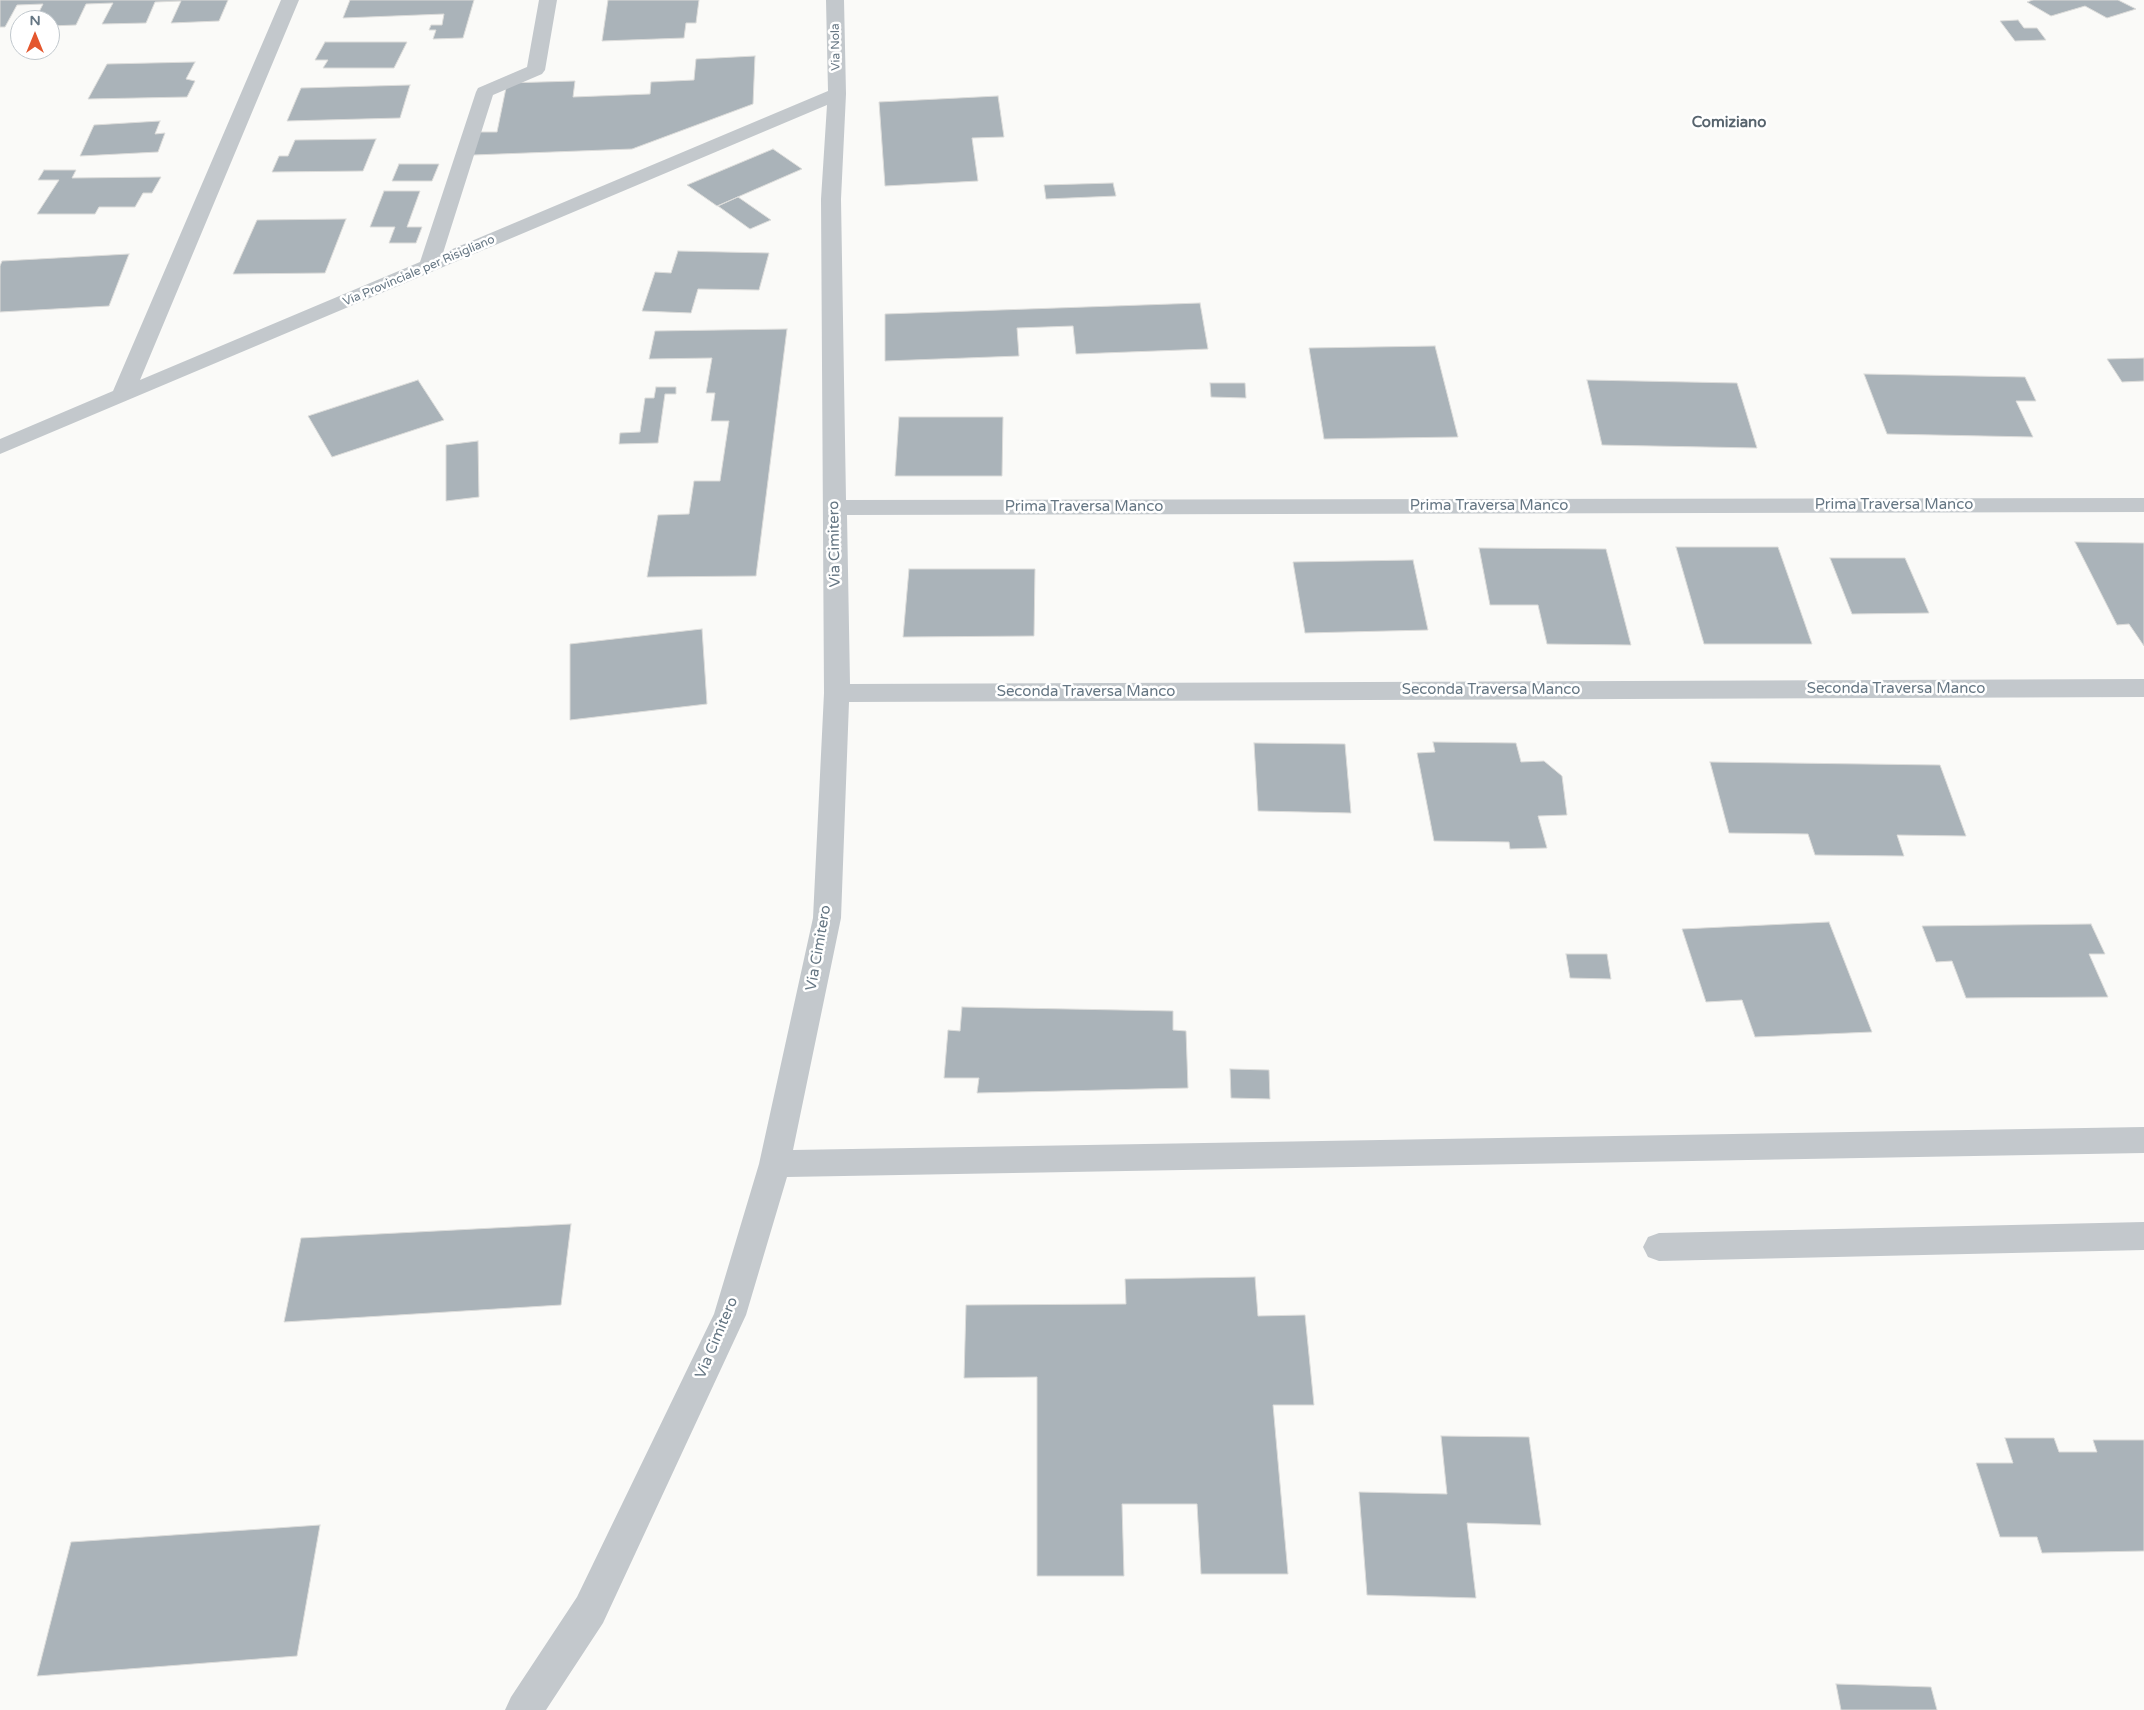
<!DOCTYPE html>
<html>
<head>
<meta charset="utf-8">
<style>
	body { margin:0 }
	#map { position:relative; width:2144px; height:1710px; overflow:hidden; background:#fafaf8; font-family:"Varela Round",sans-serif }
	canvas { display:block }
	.north { position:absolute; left:10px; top:10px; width:50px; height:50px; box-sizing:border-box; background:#fff; border:1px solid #c1c8cd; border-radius:50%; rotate:0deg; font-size:14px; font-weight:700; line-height:20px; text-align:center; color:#657683 }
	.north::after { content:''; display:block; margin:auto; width:18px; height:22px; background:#e4572e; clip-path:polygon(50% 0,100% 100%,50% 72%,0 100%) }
</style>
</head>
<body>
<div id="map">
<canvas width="2144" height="1710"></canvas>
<div class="north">N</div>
</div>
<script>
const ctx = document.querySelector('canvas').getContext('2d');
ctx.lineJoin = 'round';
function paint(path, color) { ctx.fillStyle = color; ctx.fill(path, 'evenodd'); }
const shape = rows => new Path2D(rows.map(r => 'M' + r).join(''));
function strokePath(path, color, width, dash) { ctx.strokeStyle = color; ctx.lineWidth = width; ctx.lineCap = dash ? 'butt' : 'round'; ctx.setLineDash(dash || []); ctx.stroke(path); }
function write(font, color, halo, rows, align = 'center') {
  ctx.font = font + ' "Varela Round",sans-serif'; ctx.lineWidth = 5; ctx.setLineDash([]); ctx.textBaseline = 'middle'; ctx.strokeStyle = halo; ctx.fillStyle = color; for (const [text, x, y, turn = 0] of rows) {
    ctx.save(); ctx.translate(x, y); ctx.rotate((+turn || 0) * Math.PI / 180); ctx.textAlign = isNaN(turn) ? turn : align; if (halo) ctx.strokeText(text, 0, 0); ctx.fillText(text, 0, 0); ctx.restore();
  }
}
const building = shape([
	[0,0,228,0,219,21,171,23,181,1,155,2,146,23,102,24,113,3,86,4,76,25,50,26,50,20,35,20,43,4,17,5,5,27,0,27,0,0],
	[350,0,474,0,463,38,433,39,436,30,429,30,431,25,442,25,444,14,343,18,350,0],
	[608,0,699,0,696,23,686,23,684,38,602,41,608,0],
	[2033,0,2118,0,2136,9,2107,18,2085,6,2051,16,2027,2,2033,0],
	[2018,20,2024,28,2037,28,2046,40,2015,41,2000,21,2018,20],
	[325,42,407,42,394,68,323,68,328,60,315,60,325,42],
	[755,56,753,104,632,149,473,155,478,132,497,132,507,83,575,81,573,97,650,94,651,82,694,80,696,59,755,56],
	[195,62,186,79,195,81,187,97,88,99,107,64,195,62],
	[410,85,400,118,287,121,301,88,410,85],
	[998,96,1004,137,972,138,978,181,885,186,879,102,998,96],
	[160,121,155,134,165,133,158,152,80,156,94,125,160,121],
	[376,139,363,171,272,172,279,156,288,156,295,140,376,139],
	[773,149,802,169,717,206,687,185,773,149],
	[399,164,439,164,432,181,392,181,399,164],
	[44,170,76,170,72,178,161,177,152,193,143,193,135,207,99,207,95,214,37,214,59,180,38,180,44,170],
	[1113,183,1116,196,1046,199,1044,185,1113,183],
	[384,191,420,191,407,227,422,227,416,243,389,243,395,227,370,227,384,191],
	[738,197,771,220,750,229,718,206,738,197],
	[346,219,325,273,233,274,257,220,346,219],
	[678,251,769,253,759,290,698,289,691,313,642,311,655,272,671,273,678,251],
	[129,254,109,306,0,312,0,266,2,261,129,254],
	[1200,303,1208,349,1076,354,1073,326,1017,328,1019,356,885,361,885,314,1200,303],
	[787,329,756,576,647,577,658,515,689,514,694,481,720,481,729,421,711,421,715,393,706,393,712,358,649,359,655,331,787,329],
	[1435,346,1458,437,1324,439,1309,348,1435,346],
	[2144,358,2144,381,2122,382,2107,359,2144,358],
	[1864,374,2025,377,2036,401,2016,401,2033,437,1887,434,1864,374],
	[418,380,444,420,332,457,308,416,418,380],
	[1587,380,1737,383,1757,448,1602,445,1587,380],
	[1210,383,1245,383,1246,398,1211,397,1210,383],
	[656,387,676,387,676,394,665,394,658,443,619,444,620,433,640,432,645,398,654,398,656,387],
	[899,417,1003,417,1002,476,895,476,899,417],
	[478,441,479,497,446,501,446,445,478,441],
	[2075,542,2144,543,2144,646,2129,624,2117,625,2075,542],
	[1676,547,1778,547,1812,644,1704,644,1676,547],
	[1479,548,1606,549,1631,645,1547,644,1538,605,1490,605,1479,548],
	[1830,558,1905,558,1929,613,1852,614,1830,558],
	[1413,560,1428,630,1305,633,1293,562,1413,560],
	[909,569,1035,569,1034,636,903,637,909,569],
	[702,629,707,704,570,720,570,644,702,629],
	[1433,742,1516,743,1521,762,1544,761,1562,776,1567,815,1538,816,1547,848,1510,849,1509,842,1434,841,1417,753,1435,752,1433,742],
	[1254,743,1345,744,1351,813,1258,811,1254,743],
	[1710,762,1940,765,1966,836,1897,835,1904,856,1815,855,1808,834,1729,833,1710,762],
	[1829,922,1872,1032,1755,1037,1742,1000,1706,1002,1682,929,1829,922],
	[2091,924,2105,954,2089,954,2108,997,1966,998,1952,961,1936,962,1922,926,2091,924],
	[1566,954,1607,954,1611,979,1570,978,1566,954],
	[962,1007,1173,1011,1173,1030,1186,1031,1188,1088,977,1093,979,1078,944,1078,948,1030,960,1031,962,1007],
	[1230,1069,1269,1070,1270,1099,1231,1098,1230,1069],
	[571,1224,561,1305,284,1322,301,1238,571,1224],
	[1255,1277,1258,1316,1305,1315,1314,1405,1273,1405,1288,1574,1201,1574,1197,1504,1122,1504,1124,1576,1037,1576,1037,1377,964,1378,966,1305,1126,1304,1125,1279,1255,1277],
	[1441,1436,1529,1437,1541,1525,1467,1523,1476,1598,1367,1595,1359,1492,1447,1494,1441,1436],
	[2005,1438,2054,1438,2059,1452,2097,1452,2093,1440,2144,1440,2144,1551,2042,1553,2037,1537,2000,1537,1976,1463,2013,1463,2005,1438],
	[320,1525,297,1656,37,1676,71,1542,320,1525],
	[1836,1684,1931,1687,1937,1710,1841,1710,1836,1684]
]);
paint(building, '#aab3b9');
strokePath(building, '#dcdcda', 1);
paint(shape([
	[281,0,299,0,140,380,420,262,476,92,478,88,527,67,539,0,557,0,545,70,542,74,493,95,443,253,828,91,826,0,844,0,846,94,841,199,846,500,2144,498,2144,512,847,515,850,684,2144,679,2144,697,849,702,841,918,793,1150,2144,1127,2144,1153,787,1177,746,1315,603,1623,546,1710,505,1710,511,1697,577,1597,714,1314,759,1164,813,918,824,693,821,199,827,105,0,454,0,439,113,391,281,0],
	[2144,1222,2144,1250,1659,1261,1648,1257,1643,1247,1648,1237,1659,1233,2144,1222]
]), '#c3c8cc');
write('12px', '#657683', '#fff', [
	["Via Nola",836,47,-91],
	["Via Provinciale per Risigliano",419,271,-23]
]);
write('bold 15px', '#57646e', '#fff', [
	["Comiziano",1729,123]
]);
write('15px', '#657683', '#fff', [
	["Prima Traversa Manco",1894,505],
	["Prima Traversa Manco",1489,506],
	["Prima Traversa Manco",1084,507],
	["Via Cimitero",835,544,-91],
	["Seconda Traversa Manco",1896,689],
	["Seconda Traversa Manco",1491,690],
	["Seconda Traversa Manco",1086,692],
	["Via Cimitero",819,948,-80],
	["Via Cimitero",717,1338,-67]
]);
</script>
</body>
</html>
